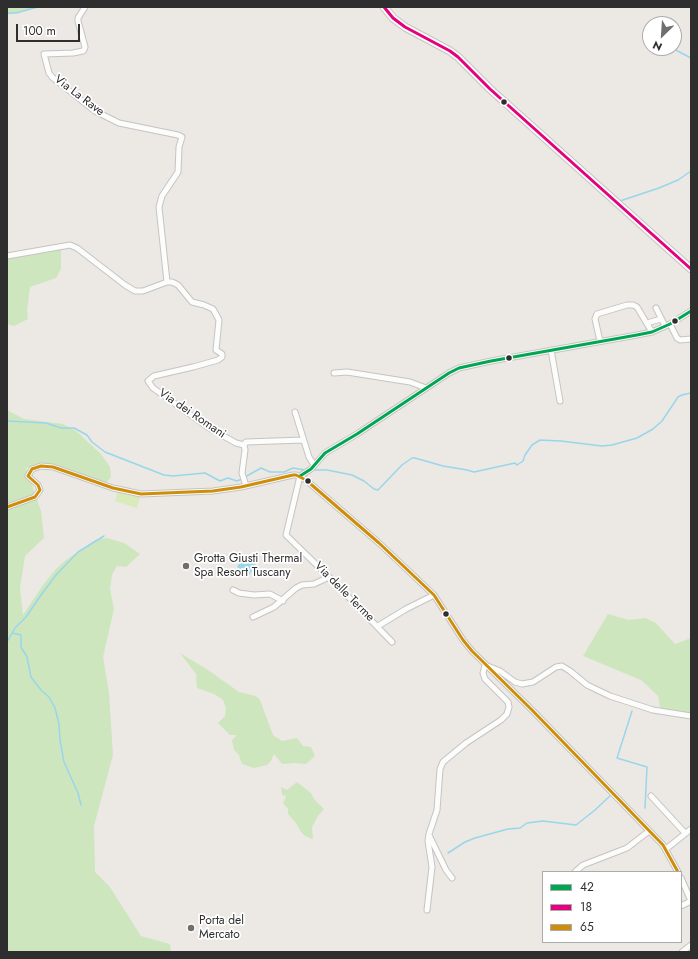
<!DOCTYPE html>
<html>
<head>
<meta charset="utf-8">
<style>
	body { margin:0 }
	#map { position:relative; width:698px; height:959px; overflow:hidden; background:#ece8e4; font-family:Jost,sans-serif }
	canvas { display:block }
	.frame { position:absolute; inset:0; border:8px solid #2e2e2e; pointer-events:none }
	.legend { position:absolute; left:542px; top:871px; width:140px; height:72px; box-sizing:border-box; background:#fff; border:1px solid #ababab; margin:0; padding:5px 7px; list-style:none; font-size:12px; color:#2e2e2e }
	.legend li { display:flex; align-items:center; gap:8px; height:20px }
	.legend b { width:20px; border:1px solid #ababab }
	.north { position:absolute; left:642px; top:16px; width:40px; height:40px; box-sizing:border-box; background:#fff; border:1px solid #ababab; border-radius:50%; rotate:205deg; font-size:11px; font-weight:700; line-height:16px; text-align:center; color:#2e2e2e }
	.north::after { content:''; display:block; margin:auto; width:14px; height:18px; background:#706f6e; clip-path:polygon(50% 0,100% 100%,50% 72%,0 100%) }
	.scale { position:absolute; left:16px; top:24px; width:64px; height:18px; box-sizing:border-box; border:2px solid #2e2e2e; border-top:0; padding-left:5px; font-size:12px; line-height:14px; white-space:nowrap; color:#2e2e2e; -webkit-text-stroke:3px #fff; paint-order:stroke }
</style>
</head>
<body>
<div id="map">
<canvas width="698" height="959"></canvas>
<div class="frame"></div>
<ul class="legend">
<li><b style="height:5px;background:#00a651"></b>42</li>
<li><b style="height:5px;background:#e5007d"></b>18</li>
<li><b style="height:5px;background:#cf8e09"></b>65</li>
</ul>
<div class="north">N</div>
<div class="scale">100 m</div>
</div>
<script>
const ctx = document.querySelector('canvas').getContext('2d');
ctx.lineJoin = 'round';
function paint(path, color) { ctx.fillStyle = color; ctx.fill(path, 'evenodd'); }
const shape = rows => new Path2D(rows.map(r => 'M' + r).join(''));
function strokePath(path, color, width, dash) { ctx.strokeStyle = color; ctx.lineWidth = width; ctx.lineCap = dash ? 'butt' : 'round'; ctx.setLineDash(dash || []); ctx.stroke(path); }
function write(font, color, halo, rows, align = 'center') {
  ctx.font = font + ' Jost,sans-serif'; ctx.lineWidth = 3.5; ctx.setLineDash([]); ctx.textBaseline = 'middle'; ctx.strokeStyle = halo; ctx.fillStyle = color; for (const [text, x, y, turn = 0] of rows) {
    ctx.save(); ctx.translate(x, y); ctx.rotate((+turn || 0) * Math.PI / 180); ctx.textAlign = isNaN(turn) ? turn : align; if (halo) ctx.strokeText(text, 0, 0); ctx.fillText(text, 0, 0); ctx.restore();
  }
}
paint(shape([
	[7,7,38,7,7,15],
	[61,249,61,269,56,278,30,287,27,310,28,319,14,326,7,324,7,258],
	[7,410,24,419,63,424,76,431,101,454,110,467,111,477,106,483,55,464,41,464,26,468,41,511,44,538,25,556,20,588,23,615,43,585,56,569,66,560,95,540,107,538,124,543,140,554,126,567,117,566,112,575,110,589,114,609,103,657,109,693,113,755,94,826,95,872,110,887,141,936,170,944,171,952,7,952],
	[608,614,629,620,645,618,656,623,675,644,691,638,691,713,683,713,660,708,658,696,641,680,583,656],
	[180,653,208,670,239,692,256,696,260,700,273,735,282,741,297,738,303,746,311,747,315,756,306,764,295,763,282,764,274,754,271,761,267,765,254,768,242,764,239,755,234,750,232,740,237,735,230,735,218,723,225,716,226,708,223,700,214,694,197,688,196,674],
	[297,782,311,793,314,799,324,809,318,816,312,827,313,839,305,836,301,832,296,823,288,814,288,809,283,803,286,797,285,795,283,796,282,794,281,787,287,790]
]), '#cee6be');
paint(shape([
	[118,490,140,497,137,508,115,501]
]), '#d9eabb');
paint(shape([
	[244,556,256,565,249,575,237,567]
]), '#99d6ec');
strokePath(shape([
	[7,13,16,13,38,7],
	[672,48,691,58],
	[620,201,659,188,678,180,691,171],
	[7,421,46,423,61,428,74,428,87,435,92,442,105,452,164,475,173,476,205,473,220,481,228,478,237,481,242,479],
	[313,470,327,470,352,475,364,481,374,489,378,490,402,465,412,458,415,458,443,466,467,470,474,472,515,463,517,465,523,461,525,455,532,445,540,440,561,441,602,446,612,445,637,438,653,429,662,421,678,397,682,395,691,393],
	[245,477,261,468,270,472,284,472,293,468,305,470],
	[12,633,21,635,21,647,27,657,31,677,41,690,49,697,55,708,59,724,60,740,64,762,78,793,81,805],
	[7,642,15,628,26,617,41,595,56,575,78,552,104,536],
	[632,711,617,758,647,767,645,808],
	[448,853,465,842,475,838,508,829,520,828,527,823,543,821,576,825,595,810,611,795]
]), '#99d6ec', 1.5);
const street = shape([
	[85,7,78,18,78,21,85,47,84,50,83,51,73,53,44,54,49,73,52,77,95,111,119,123,178,135,182,137,179,147,178,172,162,196,159,207,167,282],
	[7,256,70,245,77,248,125,285,135,291,143,291,167,282,172,282,178,285,192,302,204,305,213,309,219,320,216,350,222,354,222,357,218,360,193,367,154,376,148,381,153,388,209,428,236,443,244,445],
	[656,308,665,326],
	[647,323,661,319],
	[670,324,677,338,680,340,691,339],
	[600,341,595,319,597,314,627,305,633,305,637,307,652,332],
	[551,350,560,401],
	[334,373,347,372,410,382,426,388],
	[295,412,309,457,314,465],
	[244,445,246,442,303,440],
	[244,445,245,450,242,473,246,486],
	[300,476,311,469,325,453,357,434,449,373,459,368,491,361,637,335,652,332,670,324,691,311],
	[300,476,286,535,329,577,392,642],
	[7,507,35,497,40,490,38,485,28,476,32,469,41,466,53,467,113,488,141,494,213,491,241,487,293,475,296,475,306,480,379,543,434,595,463,640,472,651,532,710,663,845,678,872],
	[233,590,239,593,254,595,270,594,283,601],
	[253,617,274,607,296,588,302,585,314,584,329,577],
	[378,626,406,609,434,595],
	[651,796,685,833],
	[429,835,446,870,452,878],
	[666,849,691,829],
	[575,872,583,865,627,848,649,831],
	[681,878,691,901],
	[681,906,691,901],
	[427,910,432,867,428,841,429,834,437,810,440,769,443,762,466,743,501,720,507,714,509,707,508,702,485,679,483,673,485,665,500,671,515,682,522,684,533,682,556,667,562,666,570,671,587,685,610,696,653,710,691,716],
	[682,952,691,945]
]);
const secondary = shape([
	[384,7,393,18,405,27,450,51,458,57,490,89,691,269]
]);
strokePath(street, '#c5c4c5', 7);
strokePath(secondary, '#c5c4c5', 9);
strokePath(street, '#fcfcfb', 5);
strokePath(secondary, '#fcfcfb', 7);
strokePath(shape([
	[300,476,311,469,325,453,357,434,449,373,459,368,491,361,637,335,652,332,670,324,691,311]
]), '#00a651', 3);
strokePath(shape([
	[384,7,393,18,405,27,450,51,458,57,490,89,691,269]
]), '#e5007d', 3);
strokePath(shape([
	[7,507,35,497,40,490,38,485,28,476,32,469,41,466,53,467,113,488,141,494,213,491,241,487,293,475,296,475,306,480,379,543,434,595,463,640,472,651,532,710,663,845,678,872]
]), '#cf8e09', 3);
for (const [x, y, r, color] of [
	[504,102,3.5,"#2e2e2e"],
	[675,321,3.5,"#2e2e2e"],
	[509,358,3.5,"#2e2e2e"],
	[308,481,3.5,"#2e2e2e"],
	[186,566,4,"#706f6e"],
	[446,614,3.5,"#2e2e2e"],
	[191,928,4,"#706f6e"]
]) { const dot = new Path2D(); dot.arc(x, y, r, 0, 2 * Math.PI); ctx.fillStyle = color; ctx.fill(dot); strokePath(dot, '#fff', 1.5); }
write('12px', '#2e2e2e', '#fff', [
	["Via La Rave",79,96,37],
	["Via dei Romani",192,414,34],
	["Via delle Terme",344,592,45]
]);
write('12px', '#2e2e2e', '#fff', [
	["Grotta Giusti Thermal",194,559],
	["Spa Resort Tuscany",194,573],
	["Porta del",199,921],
	["Mercato",199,935]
], 'left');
</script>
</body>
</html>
